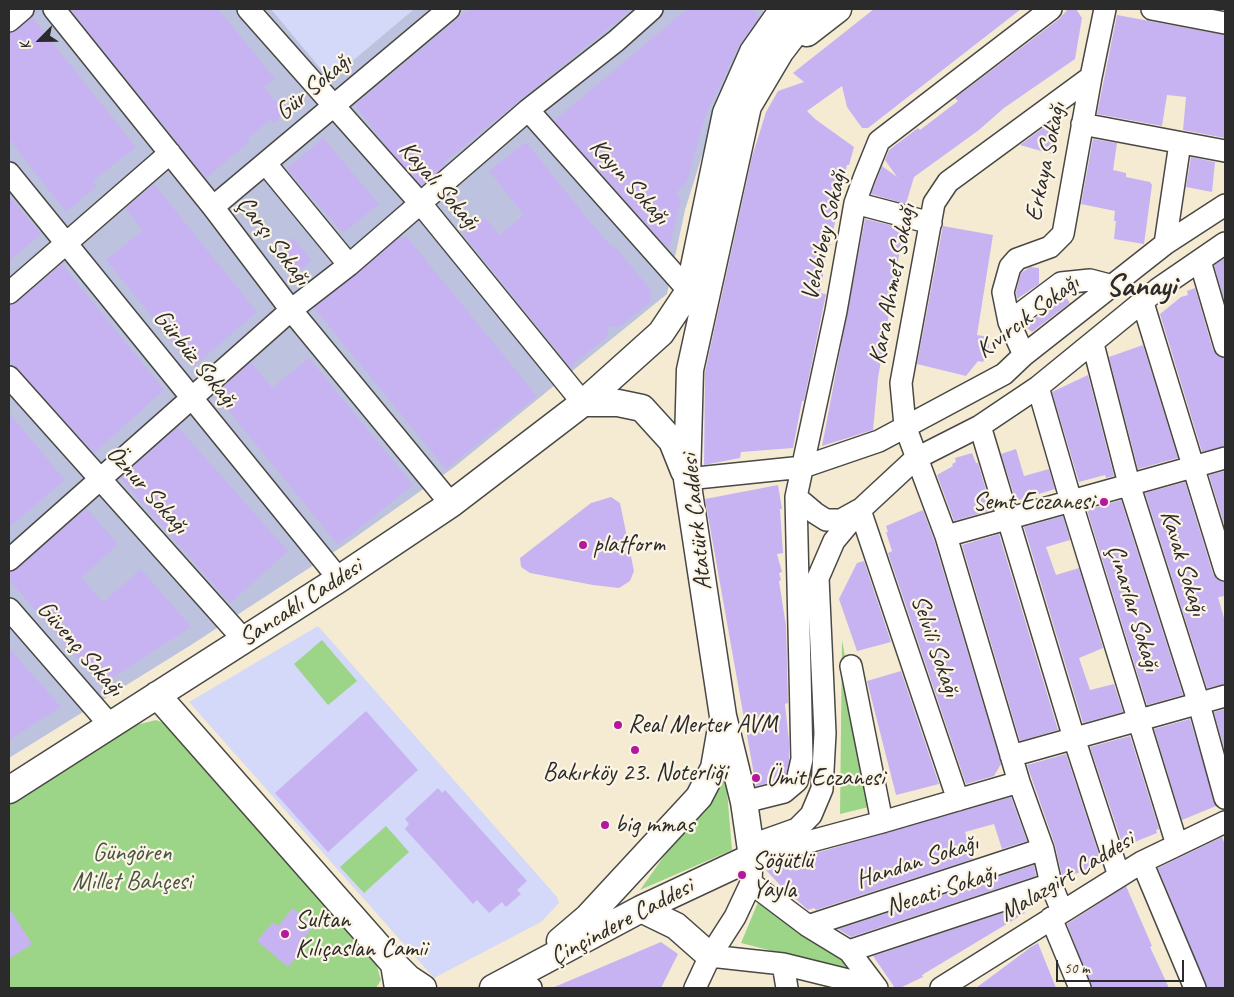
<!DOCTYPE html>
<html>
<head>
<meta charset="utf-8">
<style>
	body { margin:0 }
	#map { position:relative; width:1234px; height:997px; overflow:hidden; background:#f5ebd3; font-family:Caveat,sans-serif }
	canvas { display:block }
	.frame { position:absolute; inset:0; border:10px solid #2b2b2b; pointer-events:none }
	.north { position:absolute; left:15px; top:15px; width:50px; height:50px; -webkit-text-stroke:4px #fcf5e5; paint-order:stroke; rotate:247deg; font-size:14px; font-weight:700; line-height:20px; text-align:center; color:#2b2b2b }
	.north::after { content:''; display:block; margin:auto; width:18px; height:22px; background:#2b2b2b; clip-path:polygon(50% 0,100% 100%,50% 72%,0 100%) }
	.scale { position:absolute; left:1056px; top:960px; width:128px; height:22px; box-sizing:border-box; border:2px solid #2b2b2b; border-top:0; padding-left:6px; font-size:15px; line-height:18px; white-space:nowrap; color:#2b2b2b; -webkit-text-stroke:4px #fcf5e5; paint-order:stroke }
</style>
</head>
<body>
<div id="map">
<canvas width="1234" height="997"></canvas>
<div class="frame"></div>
<div class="north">K</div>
<div class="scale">50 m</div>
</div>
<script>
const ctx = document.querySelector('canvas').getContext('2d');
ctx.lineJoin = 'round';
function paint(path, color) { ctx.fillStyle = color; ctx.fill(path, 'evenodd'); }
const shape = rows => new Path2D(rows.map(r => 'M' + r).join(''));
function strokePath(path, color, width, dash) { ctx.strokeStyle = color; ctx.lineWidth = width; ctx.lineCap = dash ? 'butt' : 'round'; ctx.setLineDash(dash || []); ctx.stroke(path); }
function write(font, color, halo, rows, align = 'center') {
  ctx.font = font + ' Caveat,sans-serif'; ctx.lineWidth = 4.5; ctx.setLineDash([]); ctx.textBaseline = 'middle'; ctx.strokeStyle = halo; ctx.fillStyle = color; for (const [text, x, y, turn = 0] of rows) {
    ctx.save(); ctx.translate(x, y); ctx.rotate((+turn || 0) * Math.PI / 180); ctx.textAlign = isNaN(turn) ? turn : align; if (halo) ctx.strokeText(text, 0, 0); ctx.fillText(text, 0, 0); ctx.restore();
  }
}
paint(shape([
	[271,9,414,9,330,81],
	[318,626,557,897,559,903,541,922,434,978,189,702]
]), '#d4d8f9');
paint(shape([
	[9,9,271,9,330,80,414,9,762,9,767,16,725,82,685,210,667,294,453,468,343,546,191,645,9,758]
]), '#bdc3de');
paint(shape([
	[322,640,357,681,328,705,294,664],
	[842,640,873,806,840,814],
	[156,720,171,726,375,960,381,980,376,988,9,988,9,804,124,728],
	[723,761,726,779,732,850,640,890,696,811],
	[386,826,409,852,364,893,340,867],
	[761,895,846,964,844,969,741,943]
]), '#9cd588');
paint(shape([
	[70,9,218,9,275,79,264,87,285,113,274,123,271,119,247,139,249,142,206,178],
	[469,9,632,9,444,162,446,165,421,186,385,145,355,105],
	[687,9,752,9,759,17,739,46,705,116,687,182,676,193,681,200,669,249,554,121],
	[874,9,1021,9,868,128,862,128,847,107,842,86,807,111,815,119,854,147,849,165,847,165,830,246,828,246,820,293,826,294,804,401,802,401,793,448,741,452,740,458,704,465,705,372,752,157,766,112,778,91,804,82,793,73],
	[1068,9,1076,9,1082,18,1075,59,1004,108,979,130,914,177,906,204,871,194,882,166,897,177,885,160,889,150,918,128,920,130,958,101,955,98,1059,19],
	[1117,15,1225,35,1225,138,1183,130,1186,97,1167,95,1162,126,1097,114],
	[32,17,136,147,93,181,97,186,66,212,9,139,9,33,17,30],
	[1059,116,1061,116,1052,154,1020,145],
	[323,138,379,204,343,233,287,169],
	[1093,139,1117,143,1113,170,1126,173,1126,177,1150,182,1152,185,1144,244,1114,239,1116,221,1114,221,1115,211,1081,204],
	[526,142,591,223,612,247,614,246,651,290,650,302,619,327,609,326,607,337,570,367,463,234,485,217,499,235,524,215,489,171],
	[1191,157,1215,162,1212,192,1186,187],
	[154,184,257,312,193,367,106,260,143,230,125,208],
	[9,196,41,234,9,261],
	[865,219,899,227,898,231,903,232,878,378,873,430,822,446],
	[943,226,993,235,977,335,988,337,989,348,983,362,978,361,966,376,917,364],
	[401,236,403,239,406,236,537,396,446,469,314,308],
	[293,238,312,261,296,273,278,250],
	[1225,258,1225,303,1214,265],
	[62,264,164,390,94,453,9,360,9,305,17,302],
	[1030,267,1039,268,1039,284,1017,299,1016,292,1021,273],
	[1195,288,1213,350,1217,355,1225,358,1225,446,1202,452,1160,314,1181,297,1188,295,1187,291],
	[1065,296,1070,303,1032,332,1025,326],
	[1143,345,1178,458,1138,469,1109,357],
	[309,358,413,485,338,545,215,394,251,362,272,388],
	[1088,375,1114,476,1106,478,1105,475,1079,482,1052,392],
	[9,413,65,480,9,527],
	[178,427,288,551,230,603,120,478],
	[1016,449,1024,476,1049,469,1055,489,1016,501,1001,454],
	[972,453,976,463,978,463,992,510,954,521,937,475,953,466,952,464,956,462,955,458],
	[1225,471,1225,528,1209,475],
	[1185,482,1213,574,1217,579,1225,582,1225,596,1218,597,1225,622,1225,684,1207,688,1145,493],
	[778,485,782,509,780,509,783,553,777,554,782,572,779,573,781,580,779,581,786,626,788,703,785,704,789,741,789,762,786,774,778,781,756,786,705,499],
	[611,497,620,503,634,571,630,581,619,588,593,585,530,573,521,567,520,558,591,503],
	[1121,500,1183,695,1147,705,1087,510],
	[86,508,118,544,81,578,103,602,141,569,191,627,101,685,9,580,9,572,17,569],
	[923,510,934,540,1001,764,994,776,966,784,888,553,892,551,886,532,888,532,886,526],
	[1063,516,1070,540,1046,547,1056,575,1079,568,1103,648,1079,658,1090,690,1114,684,1123,712,1083,723,1024,527],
	[999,534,1058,730,1020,741,962,545],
	[864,561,891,642,857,651,839,599,857,563],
	[9,648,61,707,9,740],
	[901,671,939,784,896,795,867,681],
	[1225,709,1225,752,1214,712],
	[366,711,418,770,328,852,275,793],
	[1190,719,1216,806,1182,820,1154,729],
	[1130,736,1159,829,1156,830,1157,833,1137,841,1124,849,1090,747],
	[1066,754,1102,864,1078,873,1062,876,1055,845,1027,765],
	[438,788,442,793,445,790,527,881,517,890,521,894,506,907,502,902,489,913,477,900,473,904,405,829,409,824,405,819],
	[1011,797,1027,841,1002,849,994,824,965,832,973,859,816,910,814,908,808,910,780,885,764,868],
	[1222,837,1225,845,1225,988,1207,988,1158,868],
	[1034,865,1036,876,851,937,838,929],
	[1126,886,1152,946,1150,947,1169,988,1092,988,1067,924],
	[1023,906,1025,913,922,975,923,977,900,988,895,988,873,956],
	[9,908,32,944,9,959],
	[293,908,314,926,299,944,304,948,288,967,257,941,273,922,278,926],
	[661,942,678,954,661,988,552,988],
	[1038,943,1056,988,976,988,1031,947]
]), '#c7b3f1');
const minor = shape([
	[54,9,213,207,291,310,451,504],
	[248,9,421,204,583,403],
	[1152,9,1225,23],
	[9,21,23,9],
	[528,110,689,291],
	[1082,124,1225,151],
	[266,164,349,265],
	[9,173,339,579],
	[855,203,931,223],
	[213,207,449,9],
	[1165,244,1180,143],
	[1200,261,1225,346],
	[9,293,170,153],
	[1143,303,1225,570],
	[1009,322,1061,283,1090,280,1113,286],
	[1093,344,1129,484,1199,704,1225,798],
	[1024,355,1009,322,1003,292,1010,267,1017,259,1050,247,1063,234,1091,77,1105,9],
	[9,377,244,640],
	[1038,387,1071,501,1177,845],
	[980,426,1074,738,1119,876],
	[687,479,803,467,879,441,1004,374,1024,355,1165,244,1225,205],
	[796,497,815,513,826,520,841,520,859,510],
	[860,510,958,800],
	[946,536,1225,458],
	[9,560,291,310,349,265,528,110,616,41,652,9],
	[9,609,110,725],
	[851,666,882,822],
	[1011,756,1225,696],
	[744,802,784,792,797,781,802,759,796,497,836,311,855,203,864,178,879,141,1051,9],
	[749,846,797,829,811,815,822,789,825,733,818,578,834,541,860,510,915,459,980,426,1038,387,1158,289,1225,243],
	[1142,862,1195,988],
	[751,883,808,926,849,951,877,988],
	[1062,911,1051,884,1043,849,1019,782,946,536,905,426,901,383,934,203,948,182,1091,77],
	[1051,918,1080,988],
	[808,926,1043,849],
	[849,951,1051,884],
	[710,956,783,964,876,987],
	[783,964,787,988],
	[517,977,531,988],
	[695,988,710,956,735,917,751,883,752,857,882,822,1019,782],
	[941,988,1142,862,1225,822]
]);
const major = shape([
	[807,33,838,9],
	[583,403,618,403,642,408,672,441,684,471],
	[157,695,394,964],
	[9,790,339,579,451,504,583,403,661,333,689,291,726,113,753,52,779,15,786,9],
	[641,909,676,926,710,956],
	[560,941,587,918,699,797,714,768,721,728],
	[398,988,394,964,408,978,423,988],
	[493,988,641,909,752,857,744,802,723,716,687,479,690,370,748,106,780,52,806,18,817,9]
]);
strokePath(minor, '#494844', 24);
strokePath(major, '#494844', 29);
strokePath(minor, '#fff', 21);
strokePath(major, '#fff', 26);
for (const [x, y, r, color] of [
	[1104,502,5,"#b5179e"],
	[583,545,5,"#b5179e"],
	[618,725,5,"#b5179e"],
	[635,750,5,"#b5179e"],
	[756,778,5,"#b5179e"],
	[605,825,5,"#b5179e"],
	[742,875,5,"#b5179e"],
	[285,934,5,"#b5179e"]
]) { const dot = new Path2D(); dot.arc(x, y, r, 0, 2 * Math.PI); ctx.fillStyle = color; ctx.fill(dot); strokePath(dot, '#fcf5e5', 2); }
write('25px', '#2b2b2b', '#fcf5e5', [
	["Gür Sokağı",314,87,-40],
	["Erkaya Sokağı",1046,162,-78],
	["Kayın Sokağı",629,182,48],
	["Kayalı Sokağı",439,186,49],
	["Vehbibey Sokağı",825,235,-77],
	["Çarşı Sokağı",273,241,53],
	["Kara Ahmet Sokağı",893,284,-79],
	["Kıvırcık Sokağı",1028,317,-37],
	["Gürbüz Sokağı",195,359,51],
	["Öznur Sokağı",147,490,48],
	["Atatürk Caddesi",697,522,-96],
	["Kavak Sokağı",1183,563,73],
	["Sancaklı Caddesi",301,603,-33],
	["Çınarlar Sokağı",1133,608,73],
	["Selvili Sokağı",935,646,71],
	["Güvenç Sokağı",80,649,49],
	["Handan Sokağı",917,862,-18],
	["Malazgirt Caddesi",1067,877,-31],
	["Necati Sokağı",941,891,-18],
	["Çinçindere Caddesi",622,922,-28]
]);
write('25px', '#2b2b2b', '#fcf5e5', [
	["Semt Eczanesi",1094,502,"right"],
	["platform",593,545],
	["Real Merter AVM",628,725],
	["Bakırköy 23. Noterliği",635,773,"center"],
	["Ümit Eczanesi",766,778],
	["big mmas",615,825],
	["Söğütlü",752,861],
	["Yayla",752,890],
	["Sultan",295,920],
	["Kılıçaslan Camii",295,949]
], 'left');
write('25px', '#475642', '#fcf5e5', [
	["Güngören",132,853],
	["Millet Bahçesi",132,882]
]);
write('bold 30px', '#2b2b2b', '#fcf5e5', [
	["Sanayi",1141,287]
]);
</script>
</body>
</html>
